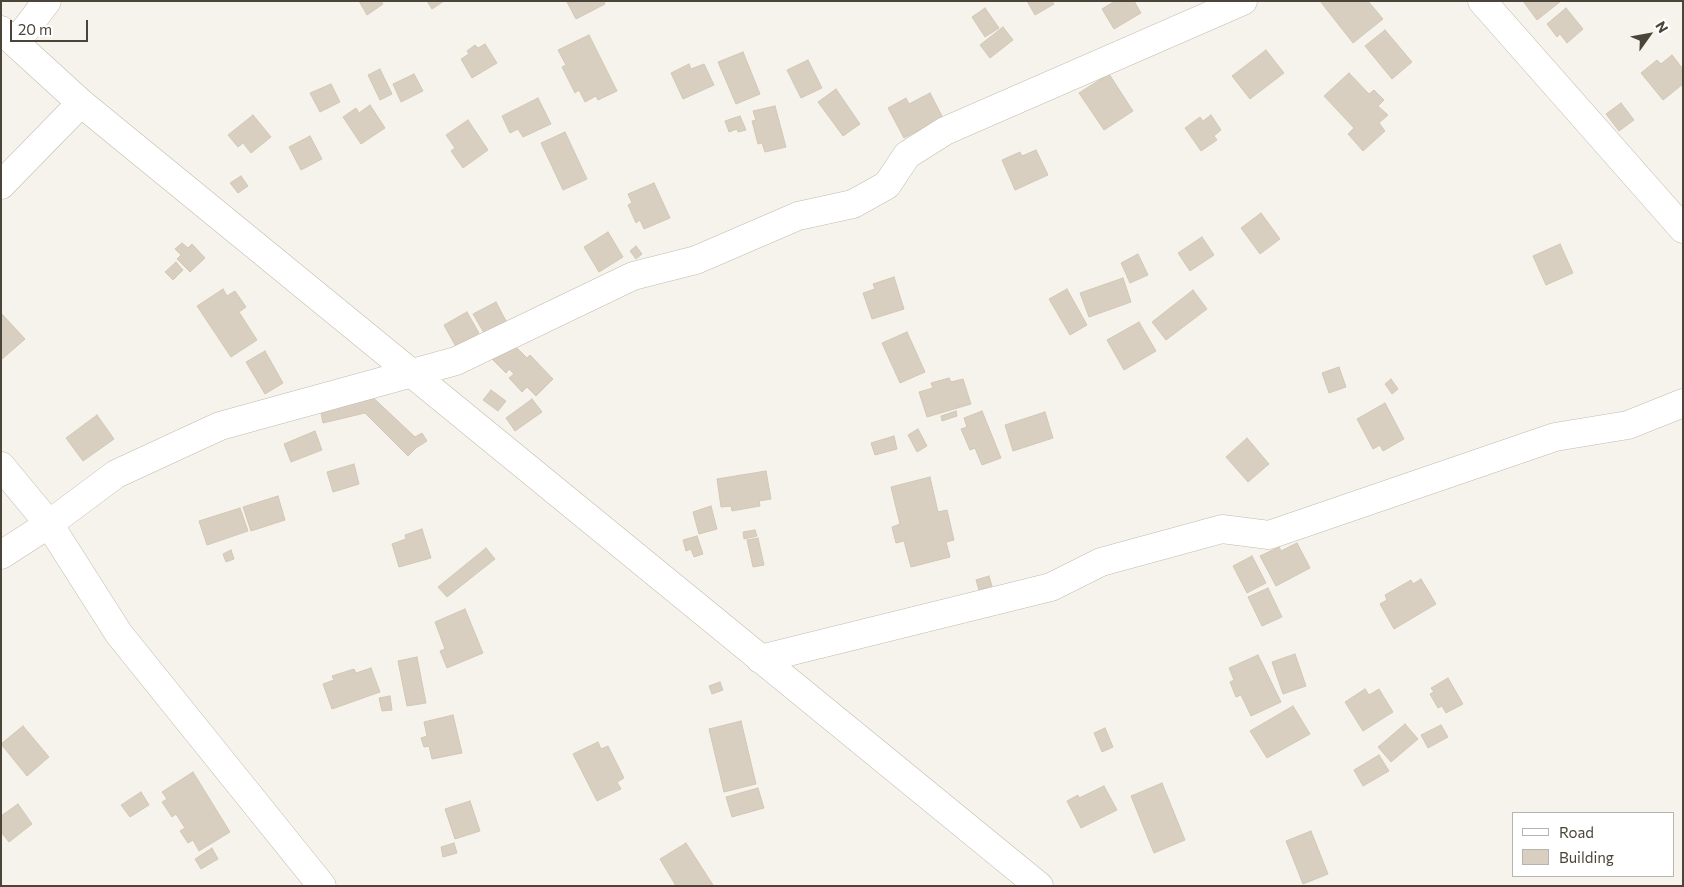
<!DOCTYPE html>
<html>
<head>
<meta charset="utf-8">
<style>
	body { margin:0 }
	#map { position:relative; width:1684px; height:887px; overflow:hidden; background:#f6f3ec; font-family:Commissioner,sans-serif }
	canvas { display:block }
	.frame { position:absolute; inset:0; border:2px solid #4b4439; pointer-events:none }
	.legend { position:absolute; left:1512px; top:812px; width:162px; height:65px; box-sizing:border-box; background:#fff; border:1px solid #b7b4b0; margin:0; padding:6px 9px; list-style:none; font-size:15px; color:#4b4439 }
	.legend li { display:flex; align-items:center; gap:10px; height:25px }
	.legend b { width:25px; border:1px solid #b7b4b0 }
	.north { position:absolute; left:1624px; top:10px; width:50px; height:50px; -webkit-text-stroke:4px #fff; paint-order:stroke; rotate:58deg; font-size:14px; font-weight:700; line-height:20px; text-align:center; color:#4b4439 }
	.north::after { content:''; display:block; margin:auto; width:18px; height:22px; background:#4b4439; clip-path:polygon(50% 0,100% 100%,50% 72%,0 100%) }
	.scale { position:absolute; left:10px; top:20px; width:78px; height:22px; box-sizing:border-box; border:2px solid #4b4439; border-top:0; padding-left:6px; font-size:15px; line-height:18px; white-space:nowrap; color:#4b4439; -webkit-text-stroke:4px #fff; paint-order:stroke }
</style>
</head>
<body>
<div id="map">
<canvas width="1684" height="887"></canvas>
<div class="frame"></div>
<ul class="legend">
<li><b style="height:6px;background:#fff"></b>Road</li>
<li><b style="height:14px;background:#d8cfc1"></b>Building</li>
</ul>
<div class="north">N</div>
<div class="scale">20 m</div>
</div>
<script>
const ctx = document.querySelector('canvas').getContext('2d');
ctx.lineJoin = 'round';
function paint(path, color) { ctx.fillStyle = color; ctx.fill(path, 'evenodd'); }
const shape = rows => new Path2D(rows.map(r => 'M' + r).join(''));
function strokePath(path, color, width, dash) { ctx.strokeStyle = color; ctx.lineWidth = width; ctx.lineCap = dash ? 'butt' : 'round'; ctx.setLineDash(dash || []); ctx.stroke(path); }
const building = shape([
	[359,1,381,1,383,4,367,15,359,1],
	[427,1,444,1,432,9,427,1],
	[604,1,605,4,576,19,567,2,604,1],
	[1027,1,1052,1,1054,4,1035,15,1027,1],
	[1115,1,1134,1,1141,13,1114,29,1102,9,1115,1],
	[1320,1,1368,1,1383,19,1353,43,1320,1],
	[1523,1,1561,1,1537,20,1523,1],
	[985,8,999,28,985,37,972,17,985,8],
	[1566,8,1583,29,1567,43,1560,34,1557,37,1547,24,1566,8],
	[1003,27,1013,40,990,58,980,45,1003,27],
	[1385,30,1412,62,1392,79,1365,46,1385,30],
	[589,35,617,91,598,100,596,96,585,102,579,90,575,93,562,67,566,65,558,50,589,35],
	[485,44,497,63,472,78,461,59,469,54,467,51,475,45,478,48,485,44],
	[1266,50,1284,73,1250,99,1232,76,1266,50],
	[743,52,760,94,736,104,718,62,743,52],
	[1672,55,1683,69,1683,84,1663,100,1641,73,1657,60,1661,64,1672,55],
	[808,60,822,88,801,98,787,70,808,60],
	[689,64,691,69,704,64,714,85,683,99,671,73,689,64],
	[380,69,392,94,380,100,368,75,380,69],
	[1349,73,1369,94,1374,90,1384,100,1378,106,1388,115,1379,123,1385,131,1363,151,1348,134,1354,128,1324,96,1349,73],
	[414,74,423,91,401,102,393,84,414,74],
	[1109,74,1133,111,1104,130,1079,93,1109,74],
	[331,84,340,102,320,112,310,93,331,84],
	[836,89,860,124,843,136,818,102,836,89],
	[930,93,943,118,904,138,888,108,906,98,909,104,930,93],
	[538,98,551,124,523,137,518,129,510,133,502,116,538,98],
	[1621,103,1634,120,1619,131,1606,114,1621,103],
	[370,105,385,128,361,144,343,117,356,108,359,113,370,105],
	[775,106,786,147,765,152,762,143,758,144,752,121,756,120,753,111,775,106],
	[253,115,271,137,251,153,243,143,238,147,228,135,253,115],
	[1211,115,1221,130,1214,136,1217,140,1201,151,1185,128,1200,117,1203,121,1211,115],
	[740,116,746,130,738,132,737,129,729,132,725,121,740,116],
	[468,120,488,150,463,168,451,151,455,148,446,135,468,120],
	[565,132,587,179,563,190,541,143,565,132],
	[310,136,322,159,301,170,289,147,310,136],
	[1036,150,1048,175,1015,190,1002,160,1020,152,1022,156,1036,150],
	[241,176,248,186,238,193,230,183,241,176],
	[654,183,670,218,644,229,640,220,636,223,628,205,632,203,628,194,654,183],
	[1261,213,1280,239,1260,254,1241,228,1261,213],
	[608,232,623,257,599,272,584,247,608,232],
	[1202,237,1214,255,1190,271,1178,253,1202,237],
	[182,243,188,248,192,244,205,258,190,272,177,259,181,255,175,249,182,243],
	[1560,244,1573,273,1546,285,1533,256,1560,244],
	[636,246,642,254,636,259,630,251,636,246],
	[1138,254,1148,275,1130,283,1121,263,1138,254],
	[176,262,183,270,173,280,165,272,176,262],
	[894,277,904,309,872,319,863,293,875,289,873,284,894,277],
	[1123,278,1131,302,1089,317,1080,293,1123,278],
	[223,289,227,296,235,291,246,307,239,312,257,340,231,357,197,306,223,289],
	[1067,289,1087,325,1070,335,1049,299,1067,289],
	[1193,290,1207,309,1166,340,1152,322,1193,290],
	[496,302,506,321,484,333,473,314,496,302],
	[467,312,479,333,456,347,444,325,467,312],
	[1,313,25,339,1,360,1,313],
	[1139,322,1156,351,1124,370,1107,340,1139,322],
	[907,332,925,372,900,383,882,343,907,332],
	[509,340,527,358,530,355,553,379,536,396,527,387,522,392,509,378,514,374,509,369,506,373,491,358,509,340],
	[265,351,283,383,265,394,246,362,265,351],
	[1339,367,1346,387,1329,393,1322,373,1339,367],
	[949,378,951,382,963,379,971,404,927,417,919,392,933,388,931,383,949,378],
	[1391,379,1398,389,1392,394,1385,384,1391,379],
	[365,390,415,437,422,433,427,441,416,448,408,456,365,413,323,423,320,408,365,390],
	[491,390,506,401,498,411,483,400,491,390],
	[532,399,542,412,515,431,506,418,532,399],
	[1385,403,1404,439,1383,451,1380,445,1373,449,1357,419,1385,403],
	[956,411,957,416,942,421,941,416,956,411],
	[982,411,1001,458,982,465,975,448,970,450,961,429,967,427,964,418,982,411],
	[1045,412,1053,438,1013,451,1005,425,1045,412],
	[97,415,114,439,83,461,66,438,97,415],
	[918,429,927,446,917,452,908,435,918,429],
	[315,431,322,450,291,462,284,444,315,431],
	[894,436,897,449,875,455,871,443,894,436],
	[1247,438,1269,464,1248,482,1226,457,1247,438],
	[354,464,359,484,333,492,327,472,354,464],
	[766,471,771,499,759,501,760,506,732,511,731,506,721,507,717,479,766,471],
	[930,477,938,512,947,510,954,540,946,542,950,557,911,567,904,541,896,543,892,527,900,524,891,487,930,477],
	[278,496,285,520,251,531,243,507,278,496],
	[711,506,717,529,699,534,693,512,711,506],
	[240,508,248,531,207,545,199,521,240,508],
	[422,529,431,558,399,567,392,544,406,539,405,535,422,529],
	[755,530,757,536,744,539,743,532,755,530],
	[697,536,703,554,694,557,691,549,686,551,683,540,697,536],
	[758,538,764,565,753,567,747,540,758,538],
	[1297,543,1310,568,1276,586,1260,556,1279,547,1281,551,1297,543],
	[486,548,495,559,447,597,438,587,486,548],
	[231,550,234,559,226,562,223,554,231,550],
	[1252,556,1266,583,1247,593,1233,566,1252,556],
	[989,576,992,586,979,590,976,580,989,576],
	[1421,579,1436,604,1394,629,1380,604,1387,600,1385,595,1411,580,1413,584,1421,579],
	[1268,588,1282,617,1262,626,1248,597,1268,588],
	[465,609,483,653,447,668,440,651,445,649,435,622,465,609],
	[1295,654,1306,686,1283,694,1272,662,1295,654],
	[1258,655,1281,702,1251,716,1241,695,1236,697,1230,682,1234,680,1229,668,1258,655],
	[417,657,426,703,407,706,398,661,417,657],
	[371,668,380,692,332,709,323,684,334,680,332,676,354,669,356,673,371,668],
	[1448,678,1463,704,1446,713,1442,706,1438,708,1430,694,1434,692,1431,688,1448,678],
	[720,682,723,690,712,694,709,686,720,682],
	[1365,689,1369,695,1379,689,1393,712,1363,731,1345,702,1365,689],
	[390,696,392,710,382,711,379,698,390,696],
	[1293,706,1310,734,1267,758,1250,731,1293,706],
	[453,715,462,753,432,759,429,746,424,747,421,738,427,736,424,722,453,715],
	[741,721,756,784,724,792,709,729,741,721],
	[1405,724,1418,739,1391,762,1378,747,1405,724],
	[1441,725,1448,737,1428,748,1421,735,1441,725],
	[23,726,49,757,27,776,1,744,23,726],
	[1105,728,1113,747,1102,752,1094,733,1105,728],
	[598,742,601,749,608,746,624,778,617,782,621,789,597,801,573,754,598,742],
	[1379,755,1389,771,1363,786,1354,770,1379,755],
	[193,772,230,832,199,851,193,840,188,843,180,831,185,828,176,814,172,817,162,802,167,799,162,792,193,772],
	[1162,783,1185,840,1154,853,1131,796,1162,783],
	[1104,786,1117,810,1081,828,1067,801,1078,795,1079,798,1104,786],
	[758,788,764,808,732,817,726,797,758,788],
	[141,792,149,805,130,817,121,805,141,792],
	[470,801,480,831,455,839,445,809,470,801],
	[18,804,32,824,9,842,1,832,1,816,18,804],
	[1311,831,1328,874,1303,884,1286,841,1311,831],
	[454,843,457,853,443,857,441,847,454,843],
	[686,843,713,885,711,886,676,886,660,859,686,843],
	[212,848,218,859,201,869,195,859,212,848]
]);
paint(building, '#d8cfc1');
strokePath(building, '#d3c7b4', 1);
const minor = shape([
	[1482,1,1683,229],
	[1,30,81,103,1039,886],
	[16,42,47,1],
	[1,185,81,103],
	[1,466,49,524,119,634,322,886],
	[1,555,49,524,116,474,220,426,456,361,633,276,696,260,798,216,853,204,887,185,907,155,945,131,1243,1],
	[760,659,1051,587,1101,562,1222,529,1269,535,1555,437,1628,425,1683,403]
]);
strokePath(minor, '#c2bbae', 29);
strokePath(minor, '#fff', 28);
</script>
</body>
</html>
